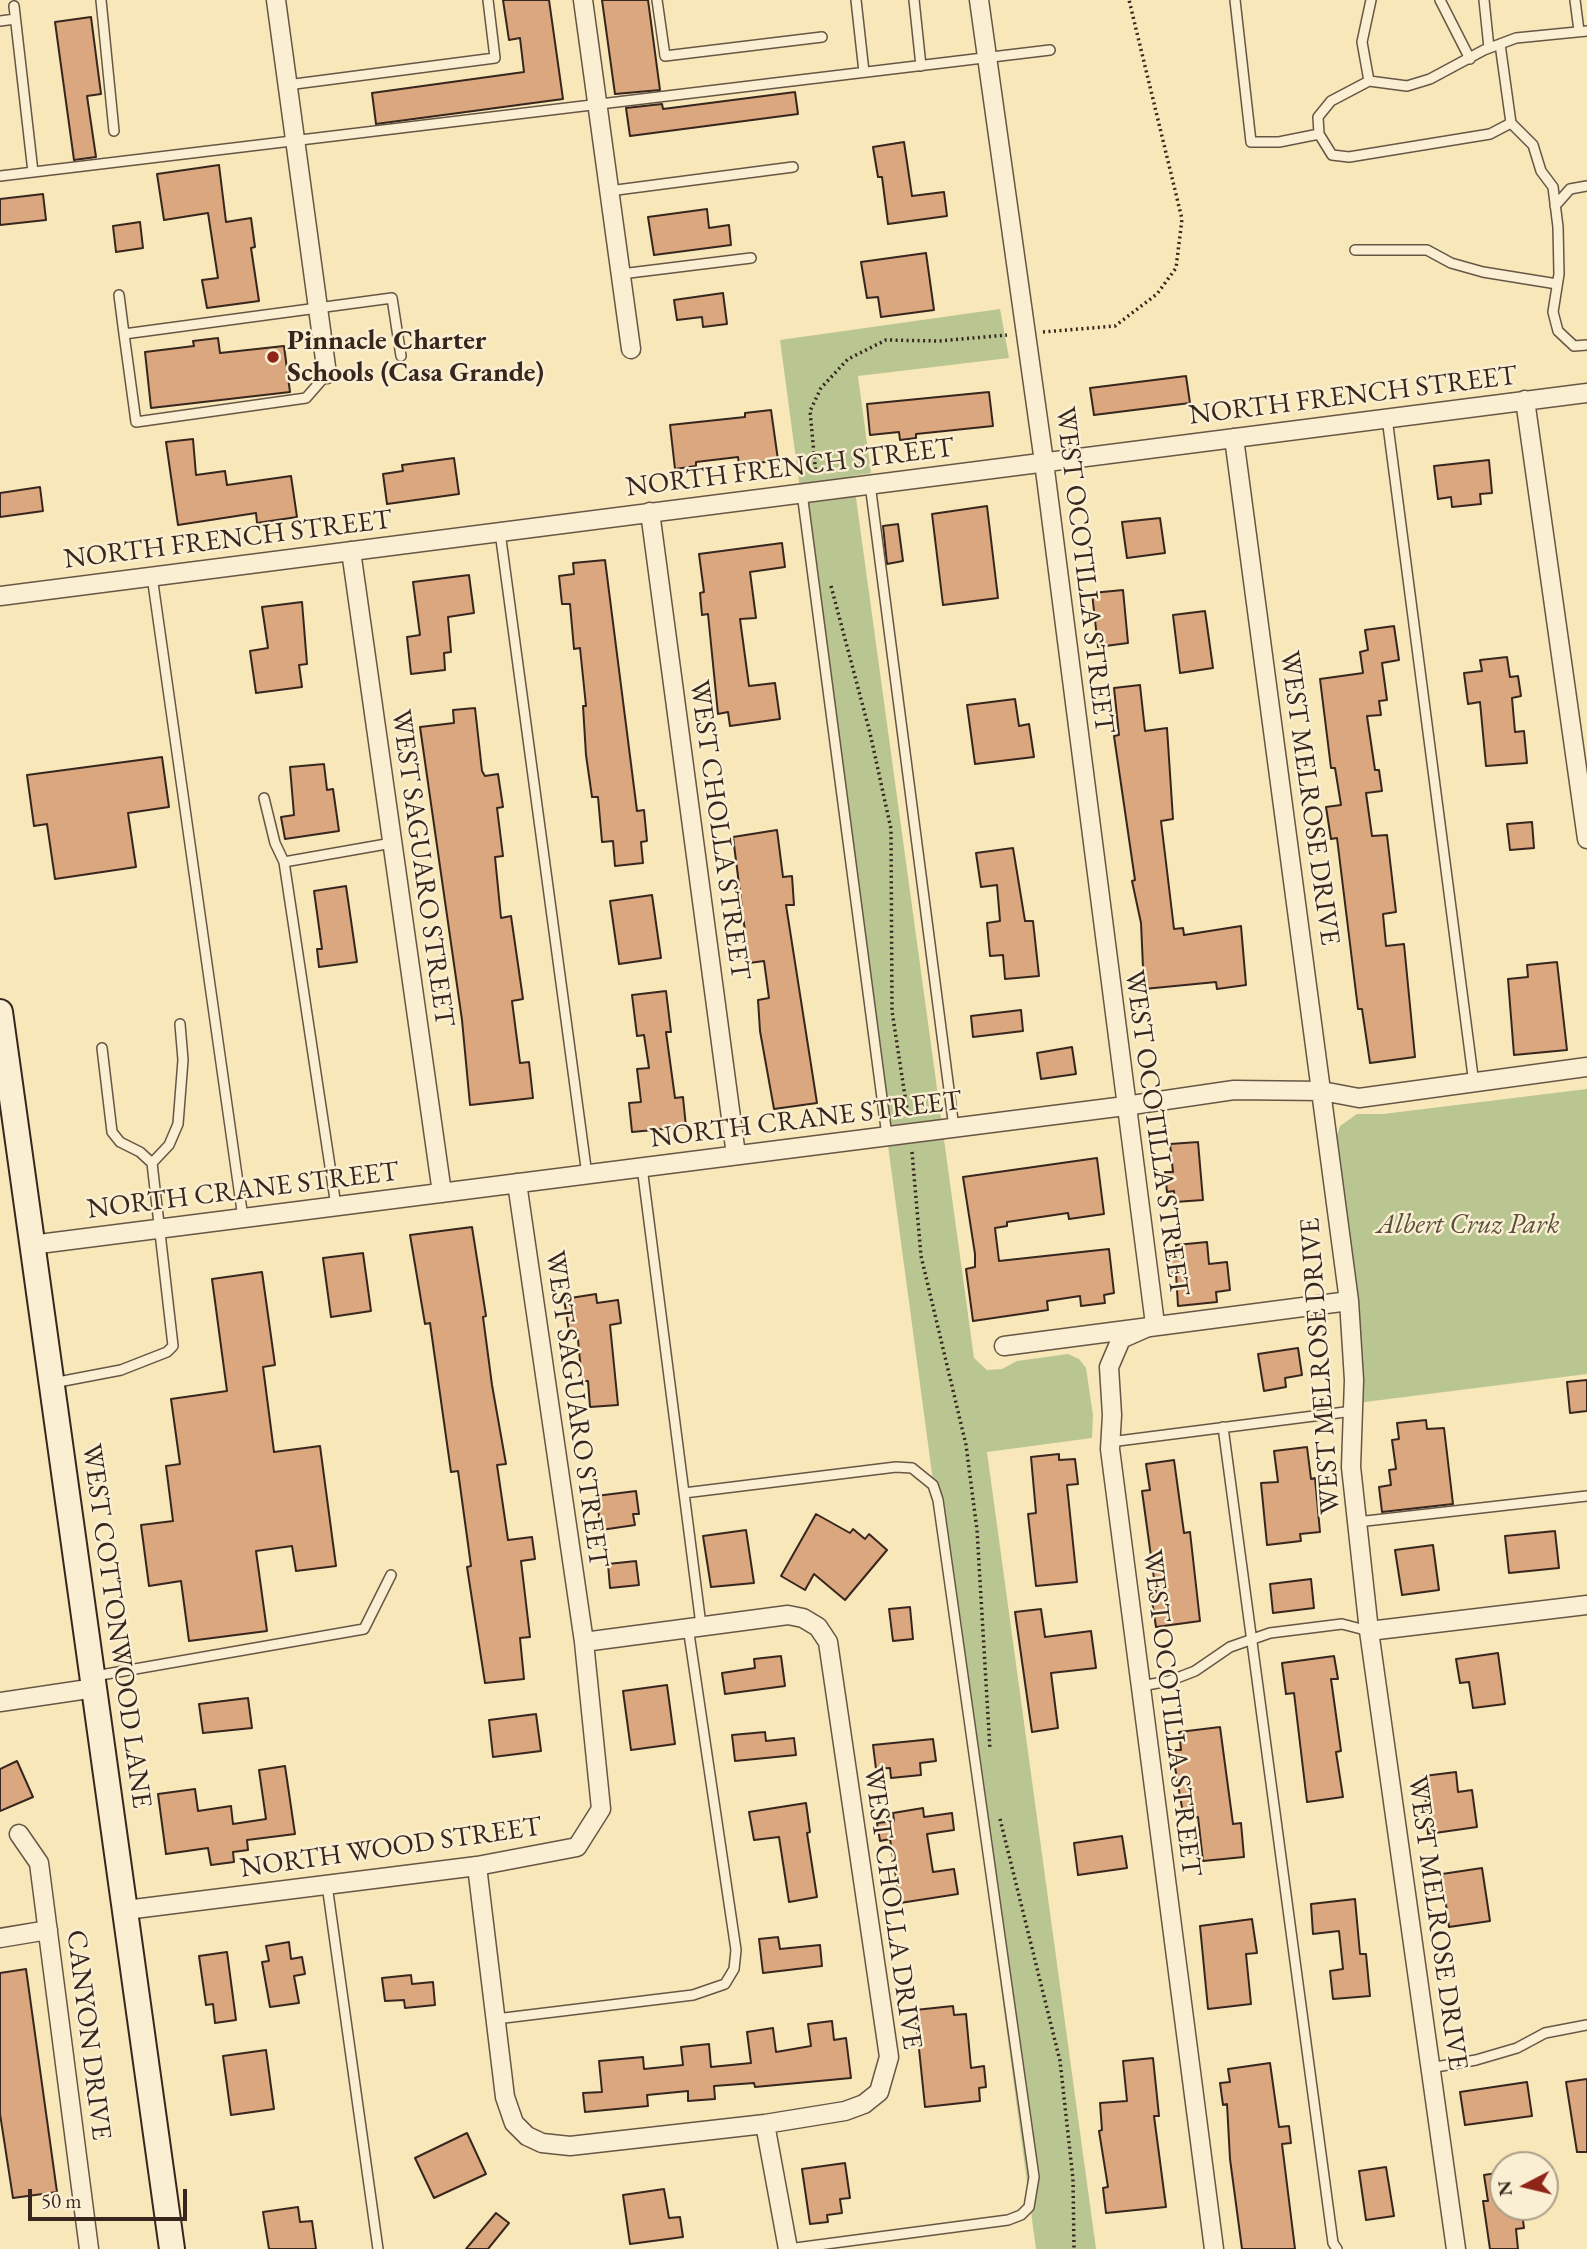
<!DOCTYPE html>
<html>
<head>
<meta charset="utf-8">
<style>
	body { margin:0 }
	#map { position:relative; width:1587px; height:2249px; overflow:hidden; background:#f8e7b9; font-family:"EB Garamond",serif }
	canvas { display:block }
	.north { position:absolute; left:1489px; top:2151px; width:70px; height:70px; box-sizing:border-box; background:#faefd2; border:2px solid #ac9f8a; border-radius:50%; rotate:263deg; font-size:19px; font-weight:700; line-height:28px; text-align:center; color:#37261e }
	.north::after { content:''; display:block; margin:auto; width:24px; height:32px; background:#8f2418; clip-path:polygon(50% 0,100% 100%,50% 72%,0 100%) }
	.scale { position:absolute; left:28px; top:2189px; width:159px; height:32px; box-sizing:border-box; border:4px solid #37261e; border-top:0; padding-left:9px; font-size:21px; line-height:24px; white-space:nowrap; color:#37261e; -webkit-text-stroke:5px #faefd2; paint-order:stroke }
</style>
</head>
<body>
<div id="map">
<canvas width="1587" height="2249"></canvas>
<div class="north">N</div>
<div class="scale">50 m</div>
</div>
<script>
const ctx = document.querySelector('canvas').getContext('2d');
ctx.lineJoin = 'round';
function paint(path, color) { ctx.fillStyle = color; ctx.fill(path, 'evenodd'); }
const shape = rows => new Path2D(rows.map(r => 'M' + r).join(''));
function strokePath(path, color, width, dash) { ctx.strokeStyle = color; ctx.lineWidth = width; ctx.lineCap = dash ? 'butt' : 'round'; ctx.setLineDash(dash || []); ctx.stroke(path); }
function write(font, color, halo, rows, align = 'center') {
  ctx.font = font + ' "EB Garamond",serif'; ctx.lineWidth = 5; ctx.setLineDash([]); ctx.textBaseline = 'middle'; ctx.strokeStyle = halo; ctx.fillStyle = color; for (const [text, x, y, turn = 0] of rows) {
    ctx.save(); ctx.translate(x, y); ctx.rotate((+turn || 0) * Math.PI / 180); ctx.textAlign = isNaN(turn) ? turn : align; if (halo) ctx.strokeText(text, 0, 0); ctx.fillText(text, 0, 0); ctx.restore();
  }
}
paint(shape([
	[1000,309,1009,358,858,376,871,473,853,476,974,1358,987,1370,1002,1369,1017,1361,1068,1354,1079,1359,1086,1368,1093,1415,1092,1438,987,1452,1096,2249,1036,2249,780,340],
	[1587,1089,1587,1374,1357,1403,1359,1315,1337,1136,1340,1126,1357,1114,1383,1114]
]), '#bac692');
const building = shape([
	[503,0,549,0,563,99,376,124,372,93,524,72,520,38,509,40,503,0],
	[602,0,648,0,660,90,615,94,602,0],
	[91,17,101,94,87,96,96,157,74,160,55,22,91,17],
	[795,92,798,114,630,136,626,108,662,104,663,109,795,92],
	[904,142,912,196,944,192,947,216,888,224,882,177,878,177,873,147,904,142],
	[219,165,226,222,251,218,255,247,251,248,259,301,207,308,202,280,218,278,208,213,164,220,157,174,219,165],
	[43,194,46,220,0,225,0,199,43,194],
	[707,209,709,228,729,225,731,245,654,255,648,217,707,209],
	[140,222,143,248,116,252,113,226,140,222],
	[926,253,934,310,881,317,878,297,867,298,861,262,926,253],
	[723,293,727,324,703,327,702,317,677,320,674,300,723,293],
	[218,338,220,353,284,346,290,392,151,408,145,352,194,346,193,341,218,338],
	[1186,376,1190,403,1094,415,1090,388,1186,376],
	[989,392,993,426,916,434,916,438,900,440,899,432,870,435,867,404,989,392],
	[771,410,778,460,739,466,738,457,696,462,696,466,675,469,670,425,745,417,745,413,771,410],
	[193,439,196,475,225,471,227,485,291,476,297,517,257,523,256,513,178,525,166,442,193,439],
	[454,458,459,494,387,504,383,474,403,471,402,465,454,458],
	[1489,460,1492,493,1480,494,1481,504,1452,507,1451,497,1438,499,1434,466,1489,460],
	[40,487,43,511,0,517,0,493,40,487],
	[987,506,998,598,943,605,932,514,987,506],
	[1160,518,1165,553,1127,558,1122,522,1160,518],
	[898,524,903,561,887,564,883,526,898,524],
	[782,543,785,567,750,572,756,618,740,619,749,686,775,683,780,719,730,726,728,712,718,714,708,614,702,615,700,593,704,592,699,554,782,543],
	[605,560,637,811,644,810,647,841,641,842,643,863,615,866,613,841,602,842,598,797,592,797,586,755,583,706,586,706,580,648,574,649,570,604,562,604,559,576,574,574,573,563,605,560],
	[469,575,474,613,448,617,451,652,444,653,445,670,411,674,407,637,420,635,413,582,469,575],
	[1123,590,1128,643,1098,647,1092,593,1123,590],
	[302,602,307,664,299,665,302,687,256,693,250,651,268,648,262,607,302,602],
	[1205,611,1213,668,1180,673,1173,615,1205,611],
	[1394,626,1399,660,1382,663,1387,700,1379,701,1381,715,1367,716,1375,770,1379,770,1382,791,1366,793,1372,836,1387,835,1396,912,1383,914,1386,946,1404,944,1415,1057,1370,1063,1362,1009,1358,1009,1337,838,1331,839,1326,807,1341,805,1335,768,1331,768,1320,679,1363,673,1360,652,1368,650,1365,630,1394,626],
	[1507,657,1510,677,1518,676,1521,696,1512,698,1515,732,1524,731,1527,763,1486,766,1480,702,1468,704,1464,673,1482,671,1480,660,1507,657],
	[1140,685,1145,731,1167,728,1173,819,1161,821,1174,929,1183,928,1184,935,1241,926,1246,985,1217,989,1216,982,1144,989,1141,923,1132,881,1135,880,1114,736,1119,735,1114,688,1140,685],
	[1015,699,1019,726,1029,724,1034,757,975,764,967,705,1015,699],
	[475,708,482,771,485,776,498,774,503,807,497,808,503,856,495,857,501,918,511,916,523,999,512,1001,520,1063,529,1062,533,1098,470,1105,462,1020,420,727,454,723,453,710,475,708],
	[162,757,169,807,128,813,136,867,55,879,47,824,34,826,27,775,162,757],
	[324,764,327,790,333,789,339,831,285,839,281,817,294,815,290,767,324,764],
	[1532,822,1534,848,1510,850,1507,824,1532,822],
	[777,830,783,877,792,876,794,905,786,905,817,1103,774,1109,760,1031,758,1000,769,998,764,961,749,963,733,837,777,830],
	[1013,848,1025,921,1033,921,1039,976,1005,979,1003,955,990,956,987,923,1000,921,997,885,981,887,976,853,1013,848],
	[346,886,357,962,319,967,317,949,322,949,314,891,346,886],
	[652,895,661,958,619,964,610,901,652,895],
	[1557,962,1567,1050,1514,1055,1508,979,1528,977,1527,965,1557,962],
	[666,991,671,1032,666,1032,675,1098,683,1097,686,1127,632,1132,629,1103,641,1102,637,1069,649,1068,644,1035,637,1036,632,995,666,991],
	[1021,1010,1023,1031,973,1037,971,1016,1021,1010],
	[1072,1047,1076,1074,1041,1079,1037,1053,1072,1047],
	[1198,1142,1203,1200,1175,1202,1174,1191,1167,1192,1165,1172,1173,1172,1170,1144,1198,1142],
	[1097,1158,1104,1214,1069,1219,1068,1213,1007,1222,1007,1226,995,1228,999,1261,1109,1249,1114,1293,1104,1295,1105,1303,1081,1306,1080,1296,1047,1301,1048,1310,973,1321,966,1269,975,1267,975,1254,963,1177,1097,1158],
	[472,1227,486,1316,483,1317,492,1385,506,1464,497,1465,508,1540,532,1537,535,1559,521,1561,530,1637,520,1638,524,1679,485,1683,467,1567,471,1566,458,1471,451,1472,430,1323,425,1324,410,1235,472,1227],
	[1207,1242,1209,1264,1227,1262,1230,1290,1216,1292,1217,1302,1178,1306,1176,1273,1167,1274,1165,1256,1177,1255,1176,1245,1207,1242],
	[363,1253,371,1311,331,1317,323,1258,363,1253],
	[262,1272,275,1365,263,1367,274,1452,320,1446,336,1566,296,1571,292,1546,256,1551,267,1631,189,1641,181,1581,149,1586,141,1525,173,1521,166,1466,180,1464,171,1399,227,1391,212,1279,262,1272],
	[596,1294,597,1303,618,1300,621,1323,610,1325,618,1405,590,1407,588,1381,582,1381,577,1330,569,1331,564,1299,596,1294],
	[1298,1348,1302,1375,1285,1378,1286,1387,1264,1391,1258,1354,1298,1348],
	[1587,1380,1587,1411,1570,1413,1567,1382,1587,1380],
	[1426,1420,1427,1429,1444,1428,1453,1504,1382,1512,1379,1487,1391,1485,1389,1470,1396,1469,1392,1440,1399,1439,1397,1423,1426,1420],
	[1307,1447,1311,1479,1315,1478,1320,1532,1300,1534,1301,1541,1267,1545,1261,1483,1278,1482,1274,1451,1307,1447],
	[1059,1454,1059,1460,1075,1459,1078,1484,1067,1485,1077,1582,1036,1586,1028,1514,1036,1513,1031,1457,1059,1454],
	[1174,1460,1184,1533,1190,1532,1200,1621,1156,1627,1151,1594,1156,1593,1142,1491,1150,1490,1146,1464,1174,1460],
	[636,1491,639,1514,633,1514,635,1525,601,1530,596,1496,636,1491],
	[816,1514,850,1533,853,1529,865,1539,869,1534,887,1550,845,1600,814,1574,805,1590,781,1576,816,1514],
	[746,1530,754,1583,711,1587,703,1536,746,1530],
	[1555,1531,1559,1568,1509,1573,1505,1536,1555,1531],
	[1433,1545,1439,1590,1402,1595,1395,1550,1433,1545],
	[636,1561,639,1585,610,1588,608,1564,636,1561],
	[1311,1579,1314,1608,1273,1613,1270,1584,1311,1579],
	[910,1607,913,1639,893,1641,889,1609,910,1607],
	[1041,1609,1045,1637,1091,1631,1096,1668,1051,1673,1058,1728,1032,1732,1015,1612,1041,1609],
	[1498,1653,1505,1704,1473,1708,1469,1682,1460,1683,1456,1659,1498,1653],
	[781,1656,785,1686,725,1694,722,1673,755,1668,754,1659,781,1656],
	[1334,1656,1338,1679,1331,1679,1341,1751,1336,1752,1343,1797,1307,1802,1294,1693,1286,1694,1282,1663,1334,1656],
	[667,1685,675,1744,631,1750,623,1691,667,1685],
	[248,1698,252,1728,203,1733,199,1704,248,1698],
	[536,1714,541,1751,493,1757,489,1720,536,1714],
	[1220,1727,1233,1824,1241,1823,1244,1857,1203,1861,1198,1817,1184,1819,1172,1750,1181,1750,1179,1732,1220,1727],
	[765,1732,766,1741,794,1738,796,1755,735,1761,732,1735,765,1732],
	[933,1739,936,1761,920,1763,921,1775,891,1778,890,1768,876,1769,873,1745,933,1739],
	[17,1761,33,1797,0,1811,0,1769,17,1761],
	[285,1766,295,1834,247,1840,248,1850,233,1852,234,1862,211,1865,208,1848,166,1854,158,1794,195,1789,198,1811,231,1806,233,1824,266,1819,259,1770,285,1766],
	[1456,1772,1458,1792,1472,1790,1477,1827,1428,1834,1424,1776,1456,1772],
	[806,1803,810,1832,807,1833,817,1897,789,1902,779,1837,754,1840,749,1812,806,1803],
	[923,1808,924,1817,952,1813,954,1830,927,1834,933,1872,954,1869,958,1894,900,1903,890,1839,880,1841,877,1823,894,1821,893,1813,923,1808],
	[1122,1836,1127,1868,1078,1875,1074,1843,1122,1836],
	[1482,1868,1490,1921,1449,1927,1442,1874,1482,1868],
	[1355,1899,1360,1954,1366,1954,1370,1996,1333,1999,1330,1971,1343,1969,1339,1931,1313,1934,1311,1904,1355,1899],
	[1252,1919,1257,1953,1246,1954,1251,2004,1208,2009,1200,1926,1252,1919],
	[778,1937,780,1949,820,1945,822,1966,763,1973,759,1939,778,1937],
	[289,1942,291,1959,302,1957,305,1974,294,1976,299,2003,270,2007,262,1962,269,1961,266,1946,289,1942],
	[227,1952,236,2020,215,2023,213,2004,206,2005,199,1956,227,1952],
	[26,1969,57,2192,13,2198,0,2114,0,1973,26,1969],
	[411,1975,412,1984,433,1982,435,2005,405,2008,404,2000,385,2001,382,1978,411,1975],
	[953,2006,954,2015,966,2014,971,2068,984,2066,986,2087,979,2088,980,2101,925,2107,915,2010,953,2006],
	[832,2021,834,2040,846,2038,851,2078,755,2087,754,2083,714,2086,715,2099,688,2101,688,2091,647,2095,648,2106,585,2112,583,2093,602,2092,599,2061,643,2057,644,2069,683,2065,681,2047,709,2044,711,2067,751,2063,747,2032,773,2028,776,2052,811,2046,808,2024,832,2021],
	[266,2050,274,2109,231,2115,223,2056,266,2050],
	[1153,2058,1159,2116,1154,2116,1166,2207,1106,2213,1103,2188,1108,2187,1099,2131,1102,2130,1100,2103,1127,2101,1123,2061,1153,2058],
	[1270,2063,1279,2127,1289,2126,1291,2143,1282,2144,1295,2249,1242,2249,1230,2159,1227,2104,1223,2105,1220,2083,1230,2082,1228,2069,1270,2063],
	[1587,2079,1587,2152,1577,2152,1566,2082,1587,2079],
	[1527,2082,1532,2116,1465,2125,1460,2092,1527,2082],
	[467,2133,486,2174,434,2198,415,2158,467,2133],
	[845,2163,850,2198,840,2199,842,2213,827,2215,828,2222,810,2224,802,2169,845,2163],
	[1386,2167,1394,2216,1366,2220,1359,2171,1386,2167],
	[1503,2172,1503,2207,1521,2207,1524,2228,1516,2229,1518,2249,1490,2249,1483,2201,1488,2201,1484,2175,1503,2172],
	[664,2189,669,2218,680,2217,683,2237,630,2244,623,2195,664,2189],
	[298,2207,300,2222,312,2221,316,2249,269,2249,263,2212,298,2207],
	[496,2213,509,2223,488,2249,466,2249,496,2213]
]);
paint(building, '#dba77e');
strokePath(building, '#37261e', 2);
const lane = shape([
	[101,0,114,131],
	[657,0,665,56,822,37],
	[856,0,864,72],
	[914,0,921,66],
	[1235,0,1251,142,1279,142,1319,134,1318,117,1331,101,1369,81,1407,86,1430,79,1484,50,1516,38,1587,31],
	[1440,0,1470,59],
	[1484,0,1489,48],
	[1575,0,1579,31],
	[14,6,33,172],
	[0,21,15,19],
	[1500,44,1511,123,1533,145,1541,171,1553,187,1558,227,1559,274,1553,312,1558,331,1574,346,1587,345],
	[1369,81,1362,42,1371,0],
	[287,85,495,58,488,0],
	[1319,134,1332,155,1349,157,1490,134,1511,123],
	[0,176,1050,50],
	[609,191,793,167],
	[1555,206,1570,189,1587,186],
	[1355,250,1427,250,1451,263,1483,272,1557,284],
	[621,274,751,258],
	[119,295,124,334],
	[327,374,306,398,136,422,124,334,392,298,401,356],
	[1387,418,1474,1084],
	[870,484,954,1128],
	[802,493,887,1136],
	[500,532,587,1175],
	[152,576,243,1218],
	[264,798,275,843,284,862,336,1206],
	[284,862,392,843],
	[152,1163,169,1145,178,1124,183,1060,180,1024],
	[642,1167,701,1625],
	[53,1383,121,1370,167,1352,173,1346,152,1163,140,1152,120,1142,112,1132,102,1048],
	[1223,1427,1333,2243,1337,2249],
	[1110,1442,1353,1411],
	[684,1493,896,1467,912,1468,933,1485,938,1500,1034,2177,1029,2207,1021,2215,1008,2220,788,2249],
	[1357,1522,1587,1496],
	[95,1676,364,1629,391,1575],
	[1141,1686,1169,1681,1195,1671,1230,1647,1270,1633,1342,1624,1369,1631],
	[327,1885,378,2249],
	[496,2019,693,1995,725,1984,734,1969,736,1950,688,1627],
	[1430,2068,1476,2060,1517,2048,1545,2033,1587,2025]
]);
const street = shape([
	[276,0,327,374],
	[583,0,631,349],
	[979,0,1044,462,1155,1324,1121,1339,1109,1367,1112,1415,1110,1449,1214,2249],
	[1525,400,1587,839],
	[1234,438,1349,1301,1354,1380,1351,1467,1369,1631,1456,2249],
	[650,512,736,1155],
	[351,551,442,1193],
	[0,596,1587,393],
	[31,1245,1125,1106,1234,1090,1322,1091,1359,1098,1587,1067],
	[1004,1346,1349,1301],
	[1369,1631,1587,1605],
	[0,1702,95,1688],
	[19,1834,39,1863,89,2249],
	[477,1866,505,2097,514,2123,527,2136,542,2143,570,2146,765,2124,845,2111,864,2104,879,2092,889,2057,828,1642,818,1627,803,1618,788,1615,584,1642],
	[126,1910,477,1866,577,1847,601,1809,584,1642,517,1183],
	[0,1938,48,1930],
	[765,2124,788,2249]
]);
const secondary = shape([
	[0,1012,172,2249]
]);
strokePath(lane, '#675645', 12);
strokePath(street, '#675645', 21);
strokePath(secondary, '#37261e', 28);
strokePath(shape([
	[1043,332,1115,326,1157,294,1176,268,1182,219,1129,0],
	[816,475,810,411,821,388,848,359,886,340,939,341,1007,335],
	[831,586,870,733,891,829,892,1011,908,1116],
	[912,1152,921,1256,966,1445,977,1530,990,1750],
	[1000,1819,1060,2061,1073,2179,1074,2249]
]), '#37261e', 3.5, [2, 3.5]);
strokePath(lane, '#faefd2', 9);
strokePath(street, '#faefd2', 18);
strokePath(secondary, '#faefd2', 24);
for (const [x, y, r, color] of [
	[273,357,7,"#8f2418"]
]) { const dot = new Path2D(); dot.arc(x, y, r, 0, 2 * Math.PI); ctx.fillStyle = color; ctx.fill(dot); strokePath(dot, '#faefd2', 2.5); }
write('bold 28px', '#37261e', '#faefd2', [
	["Pinnacle Charter",287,341],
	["Schools (Casa Grande)",287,373]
], 'left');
write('28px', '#37261e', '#faefd2', [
	["NORTH FRENCH STREET",1353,396,-7],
	["NORTH FRENCH STREET",790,468,-7],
	["NORTH FRENCH STREET",228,540,-7],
	["WEST OCOTILLA STREET",1084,570,83],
	["WEST MELROSE DRIVE",1309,798,82],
	["WEST CHOLLA STREET",719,830,82],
	["WEST SAGUARO STREET",422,868,82],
	["NORTH CRANE STREET",806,1120,-7],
	["WEST OCOTILLA STREET",1156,1133,82],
	["NORTH CRANE STREET",243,1191,-7],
	["WEST MELROSE DRIVE",1321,1366,-94],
	["WEST SAGUARO STREET",576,1409,82],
	["WEST COTTONWOOD LANE",116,1626,82],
	["WEST OCOTILLA STREET",1171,1713,83],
	["NORTH WOOD STREET",391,1848,-8],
	["WEST CHOLLA DRIVE",892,1908,82],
	["WEST MELROSE DRIVE",1437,1923,82],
	["CANYON DRIVE",88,2035,83]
]);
write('italic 28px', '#584e3b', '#faefd2', [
	["Albert Cruz Park",1468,1225]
]);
</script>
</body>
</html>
